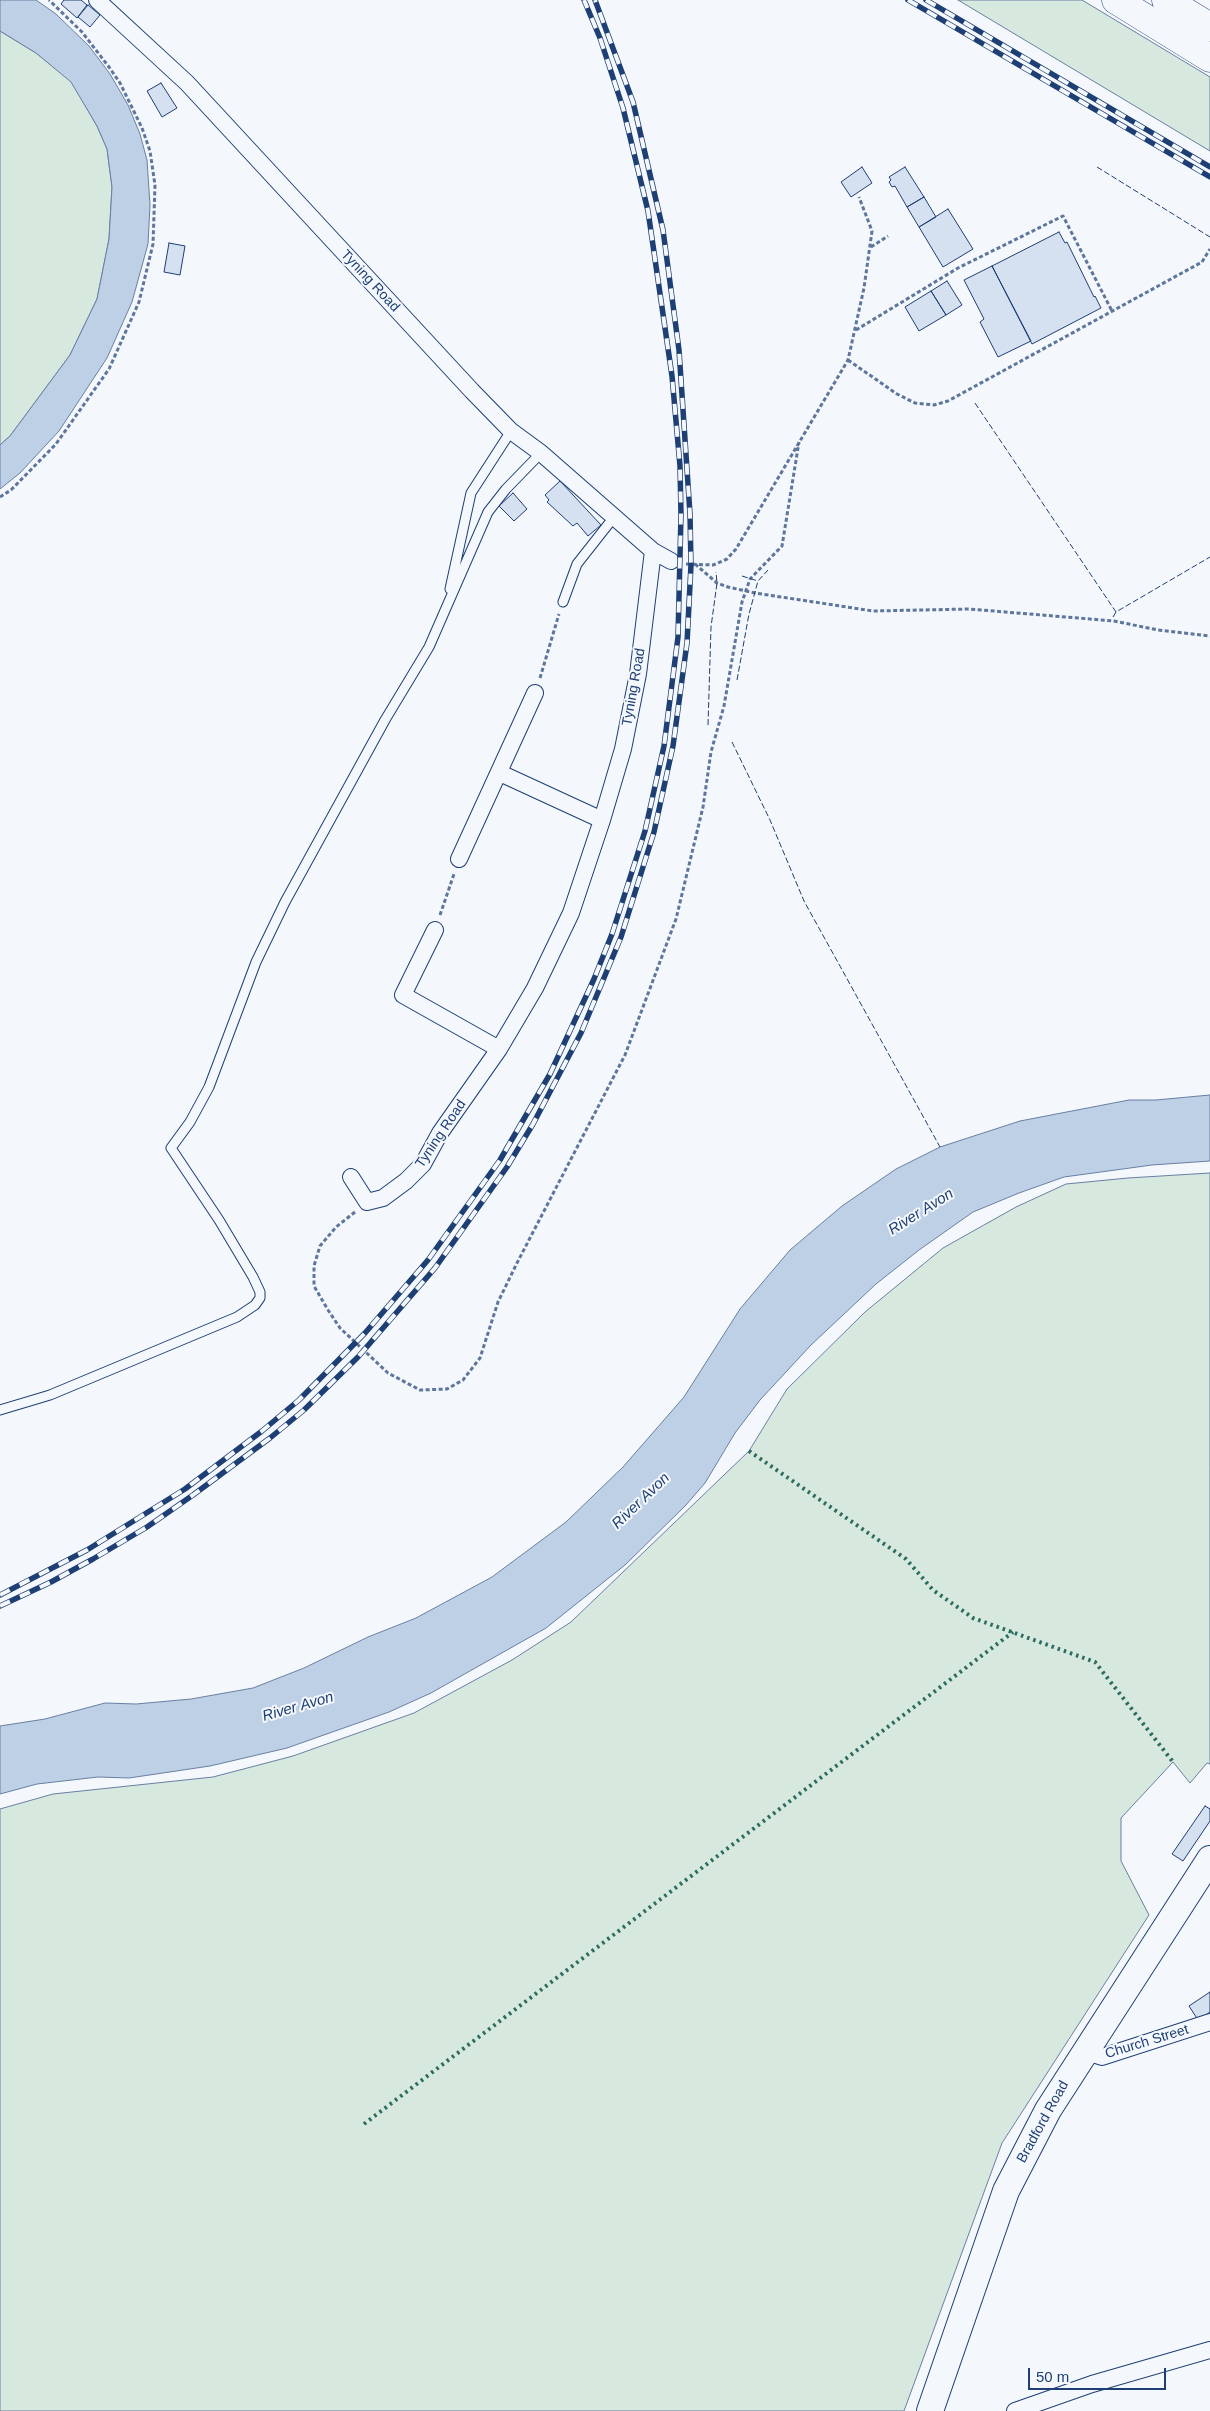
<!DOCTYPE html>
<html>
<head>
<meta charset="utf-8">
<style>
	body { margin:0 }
	#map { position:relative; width:1210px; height:2411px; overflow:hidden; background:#f4f7fb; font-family:Arial,sans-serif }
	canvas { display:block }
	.scale { position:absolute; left:1028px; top:2368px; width:138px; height:22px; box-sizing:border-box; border:2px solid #1d3f73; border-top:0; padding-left:6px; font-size:15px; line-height:18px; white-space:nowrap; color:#1d3f73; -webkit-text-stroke:4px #f4f7fb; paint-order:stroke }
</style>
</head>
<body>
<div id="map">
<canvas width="1210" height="2411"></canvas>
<div class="scale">50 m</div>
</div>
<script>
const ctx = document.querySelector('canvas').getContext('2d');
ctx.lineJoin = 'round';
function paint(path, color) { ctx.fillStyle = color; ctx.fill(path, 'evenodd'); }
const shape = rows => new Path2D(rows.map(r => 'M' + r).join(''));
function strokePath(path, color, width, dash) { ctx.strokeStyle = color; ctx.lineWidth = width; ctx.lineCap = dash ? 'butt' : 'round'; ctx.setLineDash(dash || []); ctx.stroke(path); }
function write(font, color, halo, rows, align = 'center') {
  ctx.font = font + ' Arial,sans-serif'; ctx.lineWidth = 4; ctx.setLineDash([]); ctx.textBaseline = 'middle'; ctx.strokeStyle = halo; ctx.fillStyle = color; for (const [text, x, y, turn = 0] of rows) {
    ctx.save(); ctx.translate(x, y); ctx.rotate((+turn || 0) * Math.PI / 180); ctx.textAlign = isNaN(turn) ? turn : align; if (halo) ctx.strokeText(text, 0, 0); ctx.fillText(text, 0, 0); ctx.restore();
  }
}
const green = shape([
	[958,0,1082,0,1210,77,1210,151,958,0],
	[0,31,36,53,71,81,97,126,107,149,112,187,109,239,97,299,70,355,10,436,0,445,0,31],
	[1210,1173,1210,1764,1207,1763,1190,1783,1173,1762,1121,1818,1121,1861,1149,1915,1002,2143,904,2411,0,2411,0,1809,53,1794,213,1777,293,1756,414,1713,512,1660,571,1622,749,1451,787,1389,865,1312,943,1248,1016,1207,1066,1184,1128,1178,1210,1173]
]);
paint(green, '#d7e8df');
strokePath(green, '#687fa3', 1);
const water = shape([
	[0,0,36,0,56,14,89,46,110,74,128,105,140,134,147,160,150,205,148,244,132,302,107,358,59,431,20,473,0,489,0,445,10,436,70,355,97,299,109,239,112,187,107,149,97,126,71,82,36,53,0,31,0,0],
	[1210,1095,1210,1161,1152,1165,1064,1177,1019,1193,973,1212,919,1250,876,1284,811,1345,760,1400,735,1433,705,1483,686,1505,625,1565,546,1628,431,1693,389,1712,287,1748,210,1766,129,1778,98,1777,37,1784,0,1794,0,1726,45,1719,105,1703,136,1704,191,1699,253,1688,304,1668,368,1637,416,1618,492,1577,566,1522,623,1467,684,1397,740,1309,790,1250,842,1206,896,1169,940,1147,1020,1121,1129,1100,1156,1100,1210,1095]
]);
paint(water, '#bed0e5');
strokePath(water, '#687fa3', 1);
const building = shape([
	[64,0,81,0,87,5,77,18,61,4,64,0],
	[88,5,100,15,90,27,78,17,88,5],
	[161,83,177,108,162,117,147,91,161,83],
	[862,167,872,183,851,197,841,182,862,167],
	[905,167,924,197,907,207,895,186,892,187,889,182,891,180,889,177,905,167],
	[924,197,936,217,919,227,907,207,924,197],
	[948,209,973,249,943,267,919,227,948,209],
	[1059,232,1065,243,1067,242,1094,297,1095,296,1101,308,1032,344,992,266,1059,232],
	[169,243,185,246,180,275,164,272,169,243],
	[992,266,1031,341,998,357,980,322,984,319,964,280,992,266],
	[947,281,962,305,946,315,931,291,947,281],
	[931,291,946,315,919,331,905,307,931,291],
	[560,481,601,525,588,536,577,523,573,526,547,502,549,500,545,495,560,481],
	[513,493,527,509,514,521,499,506,513,493],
	[1205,1806,1210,1809,1210,1821,1183,1861,1172,1854,1205,1806],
	[1210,1992,1210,2012,1198,2020,1189,2006,1210,1992]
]);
paint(building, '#d5e0f0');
strokePath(building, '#1d3f73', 1);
const service = shape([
	[450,589,471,493,511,431],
	[563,602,577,564,614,517],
	[0,1410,50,1395,237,1317,255,1305,260,1298,260,1292,253,1277,219,1220,171,1148,190,1122,209,1087,256,962,285,902,385,720,429,647,488,512,506,489,541,453]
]);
const minor = shape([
	[97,0,187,83,472,391,511,431,541,453,653,551,671,561],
	[500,773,602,820],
	[459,859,535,693],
	[435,930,403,995,499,1049],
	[351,1177,367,1202,383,1198,406,1181,423,1164,440,1133,499,1049,535,988,571,913,602,820,623,749,638,674,653,551],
	[1084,2051,1102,2057,1210,2022],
	[1015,2411,1092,2384,1210,2350]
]);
const primary = shape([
	[930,2411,1006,2191,1048,2110,1210,1859]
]);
const trunk = shape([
	[1116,0,1210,58],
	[1166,0,1210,27]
]);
strokePath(service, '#1d3f73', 11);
strokePath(minor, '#1d3f73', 18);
strokePath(primary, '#1d3f73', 28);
strokePath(trunk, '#1d3f73', 29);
strokePath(shape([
	[871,247,888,236],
	[856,330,958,268,1063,216,1112,311],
	[848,360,897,394,915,403,934,405,948,401,1202,262,1210,249],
	[0,497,11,490,56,444,109,369,139,302,153,244,155,185,150,151,142,128,120,83,109,67,82,32,49,0],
	[686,564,713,565,727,559,736,549,848,360,864,288,872,231,859,197],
	[695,564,717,583,728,587,755,593,873,611,969,609,1114,621,1158,630,1210,636],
	[540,678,559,614],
	[440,915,454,874],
	[355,1212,336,1227,320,1246,314,1266,314,1286,328,1310,340,1328,388,1373,420,1390,447,1389,463,1380,480,1358,498,1302,517,1263,625,1055,676,919,703,807,711,752,724,706,742,602,750,579,782,546,799,442]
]), '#5e769c', 3, [4, 2.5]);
strokePath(service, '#f4f7fb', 9);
strokePath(minor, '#f4f7fb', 16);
strokePath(primary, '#f4f7fb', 26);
strokePath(trunk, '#f4f7fb', 28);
const rail = shape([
	[908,0,1210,177],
	[926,0,1210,167],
	[0,1595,87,1550,185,1489,262,1431,299,1400,365,1333,428,1260,500,1160,550,1074,594,979,612,934,645,831,664,746,678,637,681,515,680,466,672,376,648,211,623,108,600,38,584,0],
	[0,1606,51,1582,93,1559,147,1527,193,1495,270,1438,304,1410,358,1357,435,1268,507,1167,533,1124,581,1033,621,937,654,832,673,746,687,643,691,565,690,514,679,350,663,230,633,102,595,0]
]);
strokePath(rail, '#1d3f73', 5.5);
strokePath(rail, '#f4f7fb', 4, [11]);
strokePath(shape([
	[749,1451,906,1559,933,1590,973,1618,1095,1662,1173,1762],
	[364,2124,1013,1632]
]), '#2c6c60', 4, [2.5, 4]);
strokePath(shape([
	[1097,167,1210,237],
	[975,403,1116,612],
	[742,576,758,581],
	[1113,617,1116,612,1210,557],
	[737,680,749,614,758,581,768,570],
	[708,725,711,627,717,583,716,572],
	[732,742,770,820,804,901,940,1147]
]), '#1d3f73', 1, [6, 2.5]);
write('14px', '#1d3f73', '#f4f7fb', [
	["Tyning Road",370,281,47],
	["Tyning Road",634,687,-80],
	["Tyning Road",441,1134,-56],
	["Church Street",1147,2042,-17],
	["Bradford Road",1043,2122,-61]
]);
write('italic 15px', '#1d3f73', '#f4f7fb', [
	["River Avon",921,1212,-32],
	["River Avon",641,1501,-44],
	["River Avon",298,1707,-16]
]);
</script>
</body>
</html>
